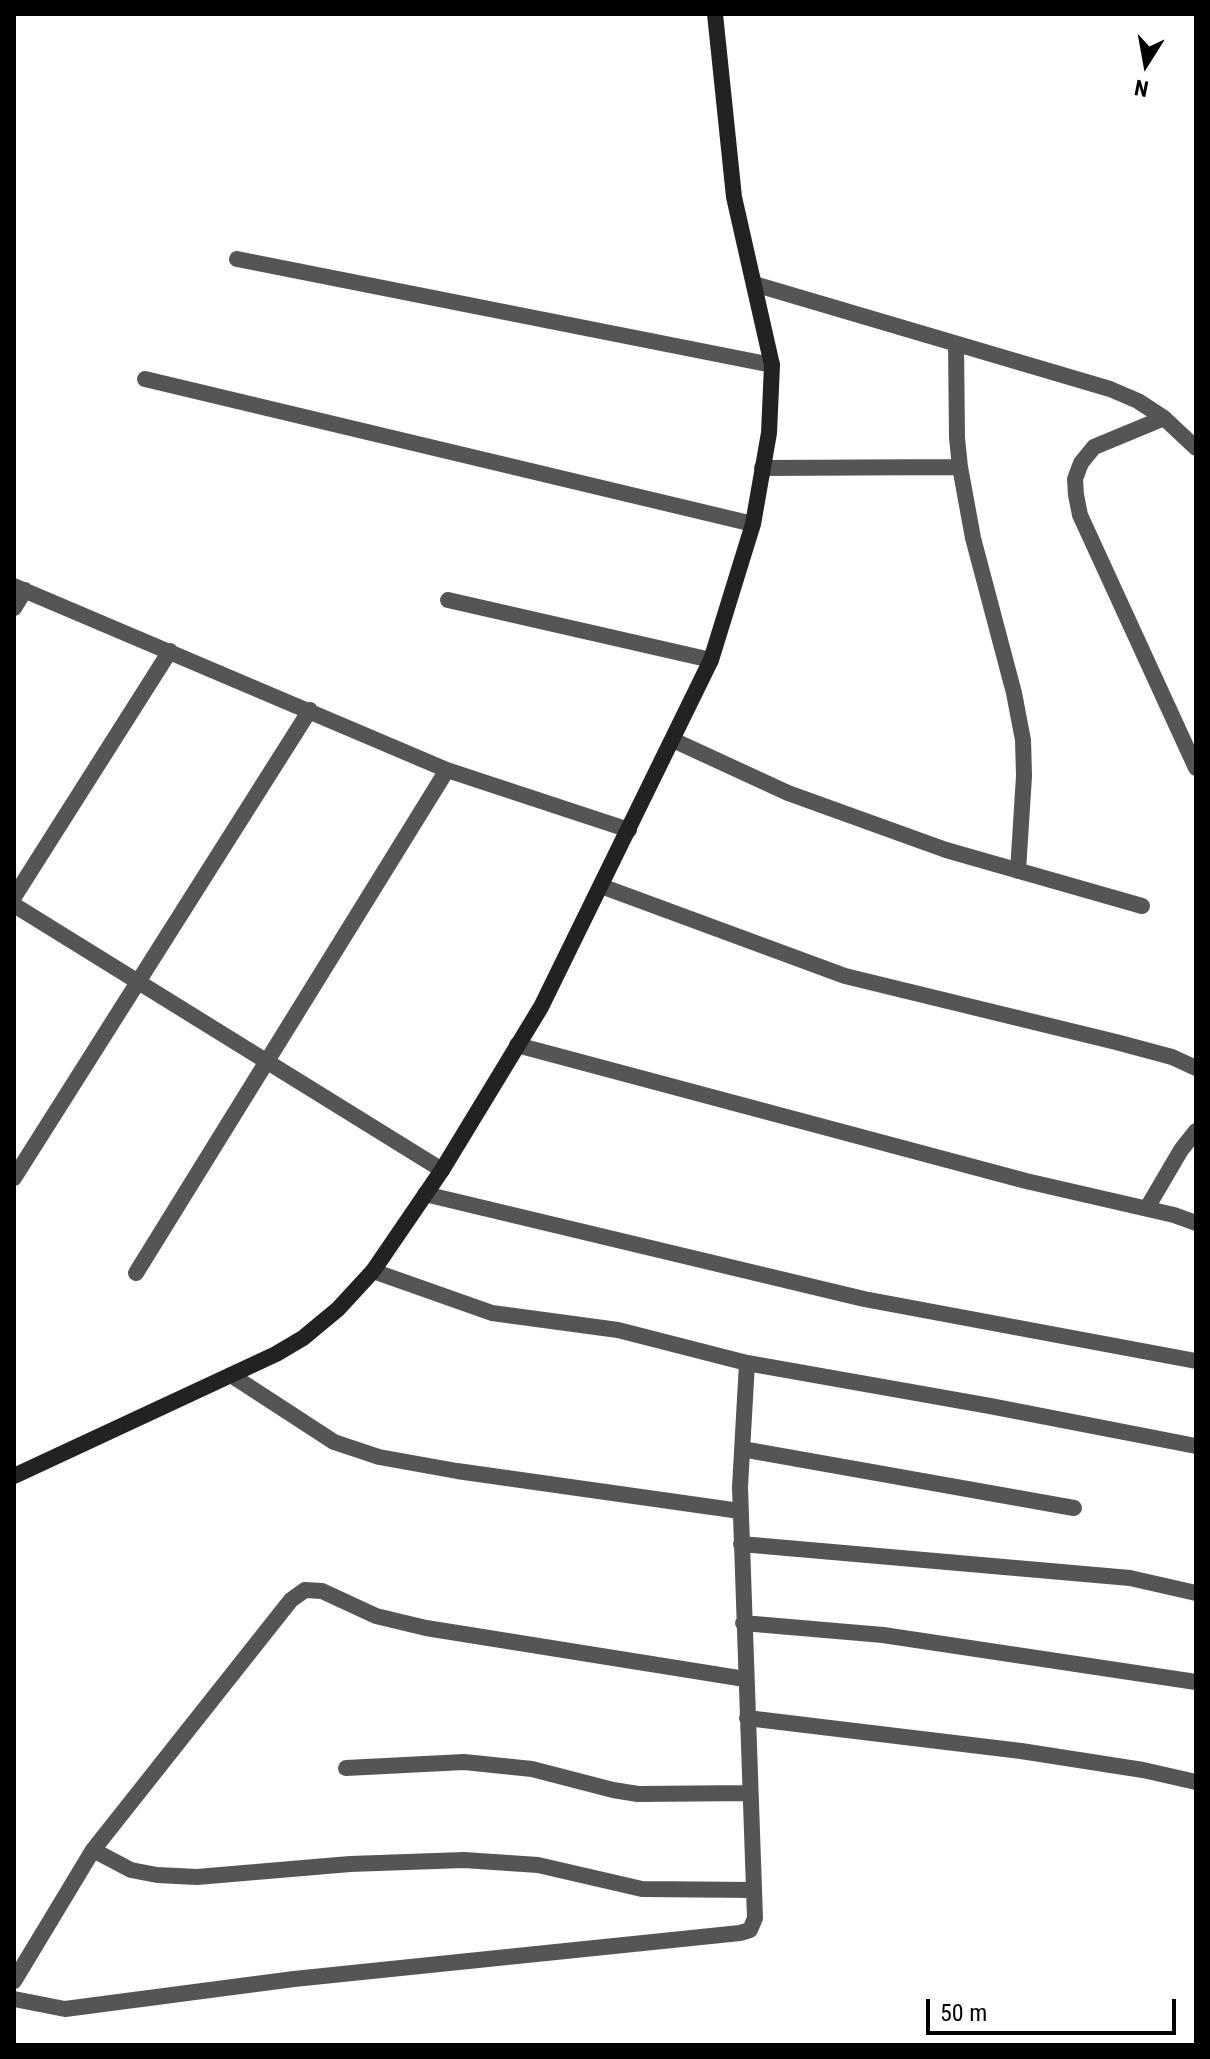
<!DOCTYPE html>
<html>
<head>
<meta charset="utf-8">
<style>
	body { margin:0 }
	#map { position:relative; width:1210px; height:2059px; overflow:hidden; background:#fff; font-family:"Roboto Condensed",sans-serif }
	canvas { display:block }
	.frame { position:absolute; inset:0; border:16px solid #000; pointer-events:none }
	.north { position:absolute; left:1106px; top:24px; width:80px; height:80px; -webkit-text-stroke:6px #fff; paint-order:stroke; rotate:191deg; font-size:22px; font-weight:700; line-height:32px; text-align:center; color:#000 }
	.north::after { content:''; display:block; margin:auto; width:28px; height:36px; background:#000; clip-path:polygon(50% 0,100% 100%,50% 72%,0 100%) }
	.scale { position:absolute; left:926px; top:1999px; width:250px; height:36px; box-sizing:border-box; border:4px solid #000; border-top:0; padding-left:10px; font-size:24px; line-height:28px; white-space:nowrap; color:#000; -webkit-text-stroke:6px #fff; paint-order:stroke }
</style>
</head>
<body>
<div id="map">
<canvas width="1210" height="2059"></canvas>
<div class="frame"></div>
<div class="north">N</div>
<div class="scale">50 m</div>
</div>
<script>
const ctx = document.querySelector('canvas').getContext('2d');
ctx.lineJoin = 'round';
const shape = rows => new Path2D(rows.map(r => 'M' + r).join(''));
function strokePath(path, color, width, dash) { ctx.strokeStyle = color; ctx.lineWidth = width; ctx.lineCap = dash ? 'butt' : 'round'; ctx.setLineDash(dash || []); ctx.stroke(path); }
strokePath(shape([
	[237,259,772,365],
	[754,284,1110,389,1138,401,1164,418,1196,448],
	[956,344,957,438,960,467,973,538,1014,693,1023,740,1024,776,1018,871],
	[145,379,753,524],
	[1164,418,1094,447,1081,463,1075,479,1076,495,1080,515,1196,768],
	[762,468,960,467],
	[14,586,447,770,629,830],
	[448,600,711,660],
	[14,608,25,590],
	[673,740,788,793,946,850,1142,906],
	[601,886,845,976,1116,1042,1172,1057,1196,1068],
	[14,897,170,651],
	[14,905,442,1170],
	[517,1045,1026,1181,1174,1215,1196,1223],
	[14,1178,310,710],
	[425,1194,864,1299,1196,1361],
	[1147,1208,1181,1150,1196,1131],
	[136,1273,447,770],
	[747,1363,990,1406,1196,1446],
	[231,1375,334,1442,379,1457,457,1471,740,1511],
	[742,1449,1074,1508],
	[741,1544,1130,1578,1196,1593],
	[743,1623,883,1635,1196,1682],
	[747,1718,1021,1751,1143,1770,1196,1782],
	[346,1768,464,1762,532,1769,613,1790,638,1794,750,1793],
	[93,1850,131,1870,157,1875,197,1877,350,1864,464,1860,538,1865,642,1889,753,1890],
	[14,1981,93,1850,291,1600,305,1590,322,1591,376,1616,426,1628,745,1679],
	[14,1999,65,2009,294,1979,740,1933,750,1930,755,1918,740,1487,747,1363,618,1330,492,1313,373,1271]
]), '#555', 16);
strokePath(shape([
	[14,1476,276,1354,303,1338,338,1309,373,1271,442,1170,541,1007,711,660,753,524,769,433,772,365,734,197,715,14]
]), '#222', 16);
</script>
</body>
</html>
